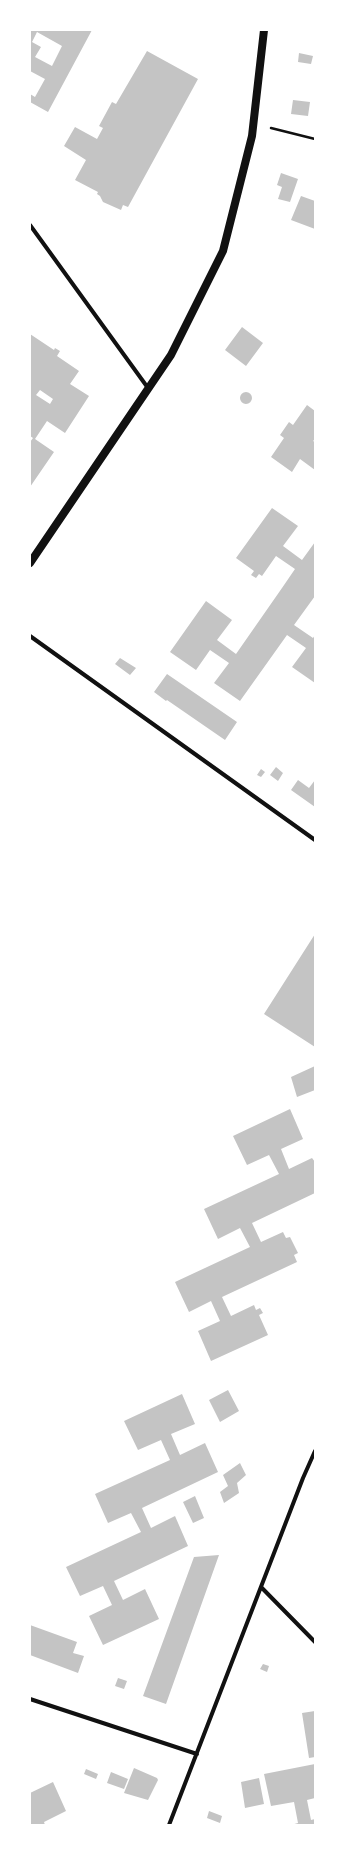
<!DOCTYPE html>
<html>
<head>
<meta charset="utf-8">
<style>
	body { margin:0 }
	#map { position:relative; width:345px; height:1855px; overflow:hidden; background:#fff; font-family:"Golos Text",sans-serif }
	canvas { display:block }
	.frame { position:absolute; inset:0; border:31px solid #fff; pointer-events:none }
</style>
</head>
<body>
<div id="map">
<canvas width="345" height="1855"></canvas>
<div class="frame"></div>
</div>
<script>
const ctx = document.querySelector('canvas').getContext('2d');
ctx.lineJoin = 'round';
function paint(path, color) { ctx.fillStyle = color; ctx.fill(path, 'evenodd'); }
const shape = rows => new Path2D(rows.map(r => 'M' + r).join(''));
function strokePath(path, color, width, dash) { ctx.strokeStyle = color; ctx.lineWidth = width; ctx.lineCap = dash ? 'butt' : 'round'; ctx.setLineDash(dash || []); ctx.stroke(path); }
paint(shape([
	[30,30,92,30,48,112,30,102,30,94,35,97,45,79,30,71],
	[37,32,62,46,52,66,35,57,41,47,32,42],
	[147,51,198,79,128,207,123,205,121,210,103,202,100,196,97,194,98,192,75,180,86,160,64,146,75,127,97,139,103,128,99,126,112,102,116,104],
	[299,53,313,56,311,64,298,62],
	[293,100,310,102,308,116,291,114],
	[281,173,298,179,290,202,278,199,282,187,277,185],
	[301,196,315,201,315,229,291,220],
	[242,327,263,343,246,366,225,350],
	[30,334,54,350,55,348,60,351,57,356,79,371,70,384,89,396,65,433,47,421,35,439,54,452,30,487,30,442,33,438,30,436],
	[40,390,53,399,50,404,36,395],
	'240 398a6 6 0 1 1 12 0a6 6 0 1 1-12 0Z',
	[307,405,315,411,315,439,313,441,315,442,315,470,300,459,292,472,271,457,284,438,280,435,289,422,293,425],
	[272,508,298,526,283,546,302,560,315,542,315,596,294,625,313,638,315,635,315,683,292,667,306,648,287,635,240,701,214,683,229,663,210,650,196,670,170,652,206,601,232,620,217,640,236,654,282,588,295,569,276,556,262,576,259,574,256,578,251,575,254,571,236,558],
	[120,658,136,668,130,675,115,664],
	[167,674,237,722,225,740,167,700,166,701,154,692],
	[276,767,283,773,278,781,270,775],
	[261,769,265,772,261,777,257,775],
	[298,780,309,788,315,780,315,807,291,790],
	[315,934,315,1047,264,1014],
	[315,1066,315,1090,297,1097,291,1077],
	[290,1109,303,1139,281,1149,289,1169,312,1158,315,1162,315,1193,252,1223,261,1242,283,1232,286,1238,290,1237,298,1253,294,1255,297,1262,222,1297,231,1316,254,1305,256,1310,260,1308,263,1313,259,1315,268,1335,211,1361,198,1331,220,1321,211,1301,189,1312,175,1282,250,1247,240,1228,218,1239,204,1209,279,1174,269,1155,247,1165,233,1136],
	[228,1390,239,1411,220,1422,209,1400],
	[182,1394,195,1424,171,1434,180,1455,205,1443,218,1472,142,1508,151,1528,175,1516,188,1546,114,1581,123,1600,145,1589,159,1619,103,1645,89,1616,112,1605,103,1586,80,1596,66,1567,141,1532,131,1513,108,1523,95,1494,170,1460,161,1440,138,1450,124,1421],
	[240,1463,246,1475,237,1483,239,1493,224,1503,220,1492,228,1486,223,1475],
	[195,1496,204,1518,193,1523,183,1502],
	[219,1555,166,1704,143,1696,194,1557],
	[30,1625,77,1642,73,1653,84,1656,78,1673,30,1655],
	[263,1664,269,1666,267,1672,260,1669],
	[118,1678,127,1681,124,1689,115,1686],
	[315,1711,315,1757,309,1758,302,1713],
	[315,1764,315,1798,307,1800,311,1820,315,1819,315,1825,291,1825,298,1823,294,1802,271,1806,264,1774],
	[134,1768,157,1778,158,1780,148,1800,124,1793],
	[86,1769,98,1774,96,1779,84,1774],
	[111,1772,128,1779,124,1789,107,1783],
	[259,1778,264,1804,245,1808,241,1782],
	[53,1782,66,1811,44,1822,45,1825,30,1825,30,1793],
	[209,1811,222,1816,220,1823,207,1818]
]), '#c4c4c4');
strokePath(shape([
	[271,128,315,139]
]), '#111', 2.5);
strokePath(shape([
	[30,225,148,388],
	[30,636,315,840],
	[261,1587,315,1642],
	[30,1699,197,1754],
	[169,1825,303,1478,315,1451]
]), '#111', 4);
strokePath(shape([
	[30,563,171,355,223,251,252,136,264,30]
]), '#111', 8);
</script>
</body>
</html>
